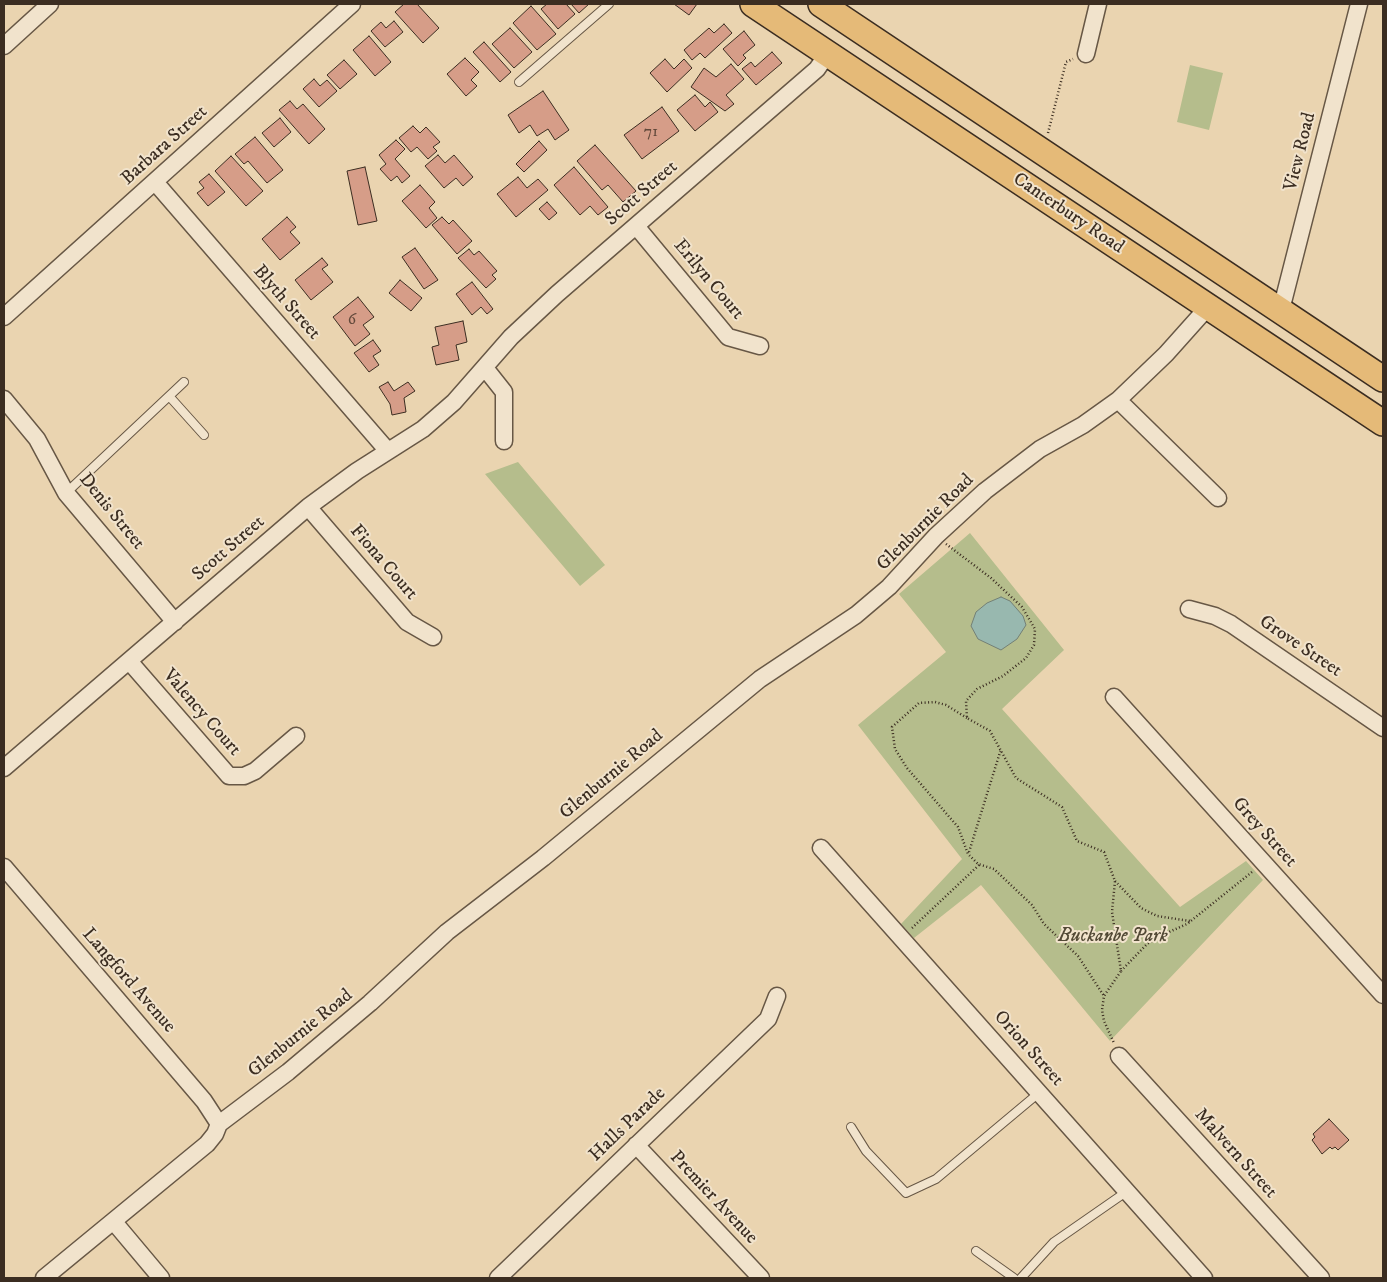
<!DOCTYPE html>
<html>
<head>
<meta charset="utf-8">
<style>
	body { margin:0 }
	#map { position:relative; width:1387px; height:1282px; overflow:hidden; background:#ead4b0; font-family:"IM FELL DW Pica",serif }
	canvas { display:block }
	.frame { position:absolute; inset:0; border:5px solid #3b2d21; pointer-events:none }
</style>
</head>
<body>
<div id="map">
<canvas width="1387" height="1282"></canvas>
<div class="frame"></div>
</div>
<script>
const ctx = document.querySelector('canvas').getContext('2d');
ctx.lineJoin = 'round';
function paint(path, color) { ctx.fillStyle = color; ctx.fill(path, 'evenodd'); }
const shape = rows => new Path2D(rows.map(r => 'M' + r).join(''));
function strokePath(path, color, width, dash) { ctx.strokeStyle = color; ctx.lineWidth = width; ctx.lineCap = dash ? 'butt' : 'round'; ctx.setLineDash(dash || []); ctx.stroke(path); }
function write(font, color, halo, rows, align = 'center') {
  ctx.font = font + ' "IM FELL DW Pica",serif'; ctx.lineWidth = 4; ctx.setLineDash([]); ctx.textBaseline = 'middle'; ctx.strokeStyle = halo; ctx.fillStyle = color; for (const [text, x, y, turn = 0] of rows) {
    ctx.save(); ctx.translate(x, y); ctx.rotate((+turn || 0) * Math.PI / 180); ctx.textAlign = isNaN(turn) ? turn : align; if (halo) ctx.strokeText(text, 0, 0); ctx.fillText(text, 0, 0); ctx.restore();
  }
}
paint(shape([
	[1190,65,1223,73,1209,130,1177,122],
	[518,462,605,565,580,586,485,474],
	[970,533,1064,650,1002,709,1180,907,1246,861,1263,880,1110,1041,981,885,914,938,901,924,962,859,858,725,946,652,899,594]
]), '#b5bd8c');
const water = shape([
	[1001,597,1010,601,1023,616,1026,625,1017,639,1001,650,978,639,971,626,976,612,987,603,1001,597]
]);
paint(water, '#98b8af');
strokePath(water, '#738076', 1);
const building = shape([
	[404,4,417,4,439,28,423,43,395,12,404,4],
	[547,4,566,4,575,14,558,29,541,9,547,4],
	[571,4,589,4,579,13,571,4],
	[674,4,697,4,689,15,674,4],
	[531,6,556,34,537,50,513,23,531,6],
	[394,21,403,32,385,47,371,31,381,22,386,28,394,21],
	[724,24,732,33,705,58,700,53,692,60,684,50,709,28,714,33,724,24],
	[510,28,532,52,514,68,492,44,510,28],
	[744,31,755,45,743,55,746,58,738,66,723,49,744,31],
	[369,36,391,62,375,76,353,50,369,36],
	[484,42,511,72,500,82,473,52,484,42],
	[772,52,782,63,756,85,742,69,751,62,755,67,772,52],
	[465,58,479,72,471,80,477,86,466,96,447,74,465,58],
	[665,59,674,69,684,59,692,68,667,92,650,73,665,59],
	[344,60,357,74,340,89,327,75,344,60],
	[731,64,744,79,726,95,734,104,725,111,691,87,704,68,716,77,731,64],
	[314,79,320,86,327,80,337,91,319,107,303,89,314,79],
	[543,91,569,130,555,140,548,129,537,136,530,125,519,133,508,115,543,91],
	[695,95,705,107,710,102,718,112,695,131,677,110,695,95],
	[290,101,297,109,303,104,325,129,309,144,279,110,290,101],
	[662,107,679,131,642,159,624,135,662,107],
	[280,118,291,132,274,147,262,133,280,118],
	[413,126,420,133,426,127,440,142,433,147,437,151,428,159,417,147,411,152,399,138,413,126],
	[255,137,283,170,267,183,248,161,244,164,235,154,255,137],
	[396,140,405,149,395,159,410,176,402,183,397,176,391,181,380,169,386,164,379,155,396,140],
	[539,141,547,150,524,172,516,164,539,141],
	[595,145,636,191,623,202,608,185,602,190,577,161,595,145],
	[438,155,445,163,454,155,473,177,463,186,456,178,444,188,425,166,438,155],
	[231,156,263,191,246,206,215,171,231,156],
	[365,167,377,221,358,225,347,171,365,167],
	[574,167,608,207,598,215,590,206,580,215,554,185,574,167],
	[209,174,225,192,208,206,197,193,204,188,199,182,209,174],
	[518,177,527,188,538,179,548,190,516,217,497,194,518,177],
	[420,185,435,202,429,208,437,218,426,228,402,201,420,185],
	[547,202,557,213,549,220,539,209,547,202],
	[287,217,296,227,290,232,300,243,280,260,262,239,287,217],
	[442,217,449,224,453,220,472,241,457,254,432,225,442,217],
	[415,248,438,280,424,289,402,257,415,248],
	[469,249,474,255,479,251,497,271,492,275,496,279,486,288,458,258,469,249],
	[322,258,328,265,322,269,333,282,311,300,295,280,322,258],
	[400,280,422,298,411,311,389,293,400,280],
	[472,282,493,309,487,314,481,307,472,315,456,294,472,282],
	[358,297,374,317,363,325,370,334,355,346,333,317,358,297],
	[463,321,467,342,456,345,459,360,436,365,432,347,439,345,435,327,463,321],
	[373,340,381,351,373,356,379,365,369,372,354,353,373,340],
	[388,382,394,391,408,382,415,391,404,398,406,412,392,415,390,404,379,387,388,382],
	[1329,1119,1349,1140,1338,1150,1335,1147,1332,1149,1330,1147,1322,1154,1312,1140,1315,1137,1313,1134,1329,1119]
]);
paint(building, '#d69d88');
strokePath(building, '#3b2d21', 1);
const service = shape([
	[519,82,609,4],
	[169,396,204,435],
	[66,493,184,382],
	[851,1127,866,1151,906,1193,936,1179,1040,1092],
	[976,1251,1014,1278],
	[1021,1278,1054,1242,1126,1192]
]);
const minor = shape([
	[4,46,50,4],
	[1086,54,1098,4],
	[155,182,387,450],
	[636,226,728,337,760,346],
	[1281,310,1359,4],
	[4,317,352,4],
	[485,368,504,392,504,441],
	[4,399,37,439,66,493,175,622],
	[1118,400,1218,498],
	[308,507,407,622,433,637],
	[1189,609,1215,616,1231,624,1383,728],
	[129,661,229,776,244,776,255,771,296,736],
	[1114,697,1383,995],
	[4,768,308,507,357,471,423,429,454,402,511,337,557,294,817,69,828,53],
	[821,848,1204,1278],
	[4,867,204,1101,219,1124],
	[1119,1056,1321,1278],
	[636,1145,761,1278],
	[114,1222,161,1278],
	[44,1278,207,1144,215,1134,219,1124,288,1072,370,1003,447,932,543,858,760,679,856,615,889,587,936,536,985,491,1040,449,1083,425,1118,400,1166,354,1208,307],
	[498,1278,768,1019,777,996]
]);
const primary = shape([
	[753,4,1383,423],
	[821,4,1383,379]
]);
strokePath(service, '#675745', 10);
strokePath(minor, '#675745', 19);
strokePath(primary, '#3b2d21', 28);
strokePath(shape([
	[1048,133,1066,62,1073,59],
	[946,544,991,578,1022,607,1035,629,1034,645,1026,658,1003,676,977,689,966,701,967,718,990,731,1016,778,1062,807,1077,841,1104,852,1115,881,1112,912,1121,971,1104,996,1102,1010,1104,1021,1114,1043],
	[967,718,946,705,935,702,919,703,892,727,895,749,907,768,958,827,968,854,978,864,994,869,1032,905,1044,924,1078,956,1104,996],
	[969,852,1001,749],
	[1115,881,1141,908,1157,916,1190,921],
	[912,928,979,865],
	[1121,971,1147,944,1160,936,1187,924,1252,872]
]), '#3b2d21', 2.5, [1, 2.5]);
strokePath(service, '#f1e3cc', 8);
strokePath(minor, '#f1e3cc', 16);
strokePath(primary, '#e5ba78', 25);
write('16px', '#62493b', null, [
	["71",651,133],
	["6",352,321]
]);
write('19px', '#3b2d21', '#f1e3cc', [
	["Barbara Street",165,146,-42],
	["View Road",1301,152,-76],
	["Scott Street",642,194,-41],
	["Canterbury Road",1068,214,34],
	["Erilyn Court",708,280,50],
	["Blyth Street",286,303,49],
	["Denis Street",111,512,51],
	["Glenburnie Road",926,523,-45],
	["Scott Street",229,549,-41],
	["Fiona Court",383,563,49],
	["Grove Street",1300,647,34],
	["Valency Court",201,713,49],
	["Glenburnie Road",612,775,-40],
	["Grey Street",1264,833,48],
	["Langford Avenue",128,981,49],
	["Glenburnie Road",301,1034,-39],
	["Orion Street",1028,1049,48],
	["Halls Parade",628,1125,-44],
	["Malvern Street",1235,1154,48],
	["Premier Avenue",713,1198,47]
]);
write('italic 19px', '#534a36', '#f1e3cc', [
	["Buckanbe Park",1113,937]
]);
</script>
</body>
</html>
